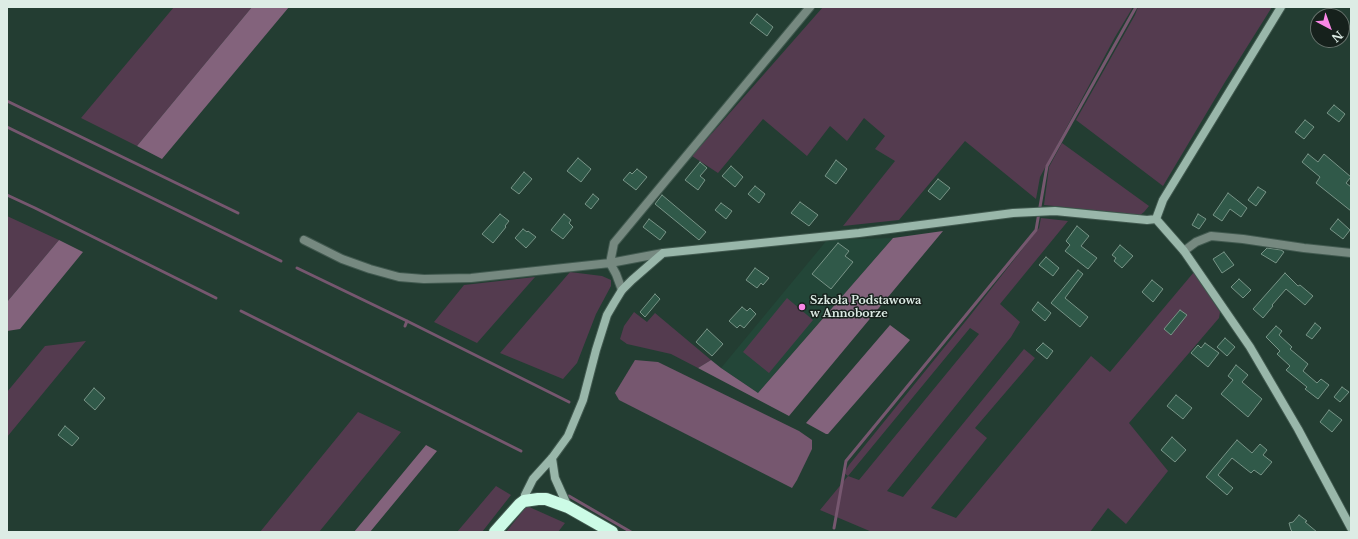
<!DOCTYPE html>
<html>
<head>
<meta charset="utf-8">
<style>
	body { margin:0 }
	#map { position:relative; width:1358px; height:539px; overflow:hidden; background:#233d32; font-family:"Libre Baskerville",serif }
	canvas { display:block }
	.frame { position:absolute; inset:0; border:8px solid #ddece5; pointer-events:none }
	.north { position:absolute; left:1310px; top:8px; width:40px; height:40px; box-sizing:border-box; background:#16211c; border:1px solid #66726c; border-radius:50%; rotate:139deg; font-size:11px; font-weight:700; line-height:16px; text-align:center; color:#ddece5 }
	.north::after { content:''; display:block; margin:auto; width:14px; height:18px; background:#fa87e6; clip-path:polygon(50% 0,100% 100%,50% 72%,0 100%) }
</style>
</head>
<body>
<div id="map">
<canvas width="1358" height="539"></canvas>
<div class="frame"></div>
<div class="north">N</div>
</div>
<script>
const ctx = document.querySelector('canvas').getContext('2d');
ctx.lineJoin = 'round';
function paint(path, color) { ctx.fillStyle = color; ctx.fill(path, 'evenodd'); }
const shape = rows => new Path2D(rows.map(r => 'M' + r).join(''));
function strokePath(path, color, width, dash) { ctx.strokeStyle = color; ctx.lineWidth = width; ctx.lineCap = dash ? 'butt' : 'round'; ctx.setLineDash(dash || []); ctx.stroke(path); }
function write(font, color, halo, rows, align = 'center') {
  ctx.font = font + ' "Libre Baskerville",serif'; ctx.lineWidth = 3; ctx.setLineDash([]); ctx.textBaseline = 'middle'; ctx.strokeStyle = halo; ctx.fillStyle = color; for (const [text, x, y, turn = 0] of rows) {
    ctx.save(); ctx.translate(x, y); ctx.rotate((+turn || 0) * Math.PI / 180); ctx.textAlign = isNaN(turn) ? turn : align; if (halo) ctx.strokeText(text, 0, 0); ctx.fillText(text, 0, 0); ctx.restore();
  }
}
paint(shape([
	[893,238,758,393,721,368,827,240]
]), '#234638');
paint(shape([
	[174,7,252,7,137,146,81,118],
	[823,7,1133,7,1115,37,1040,177,1036,199,965,141,899,220,843,226,895,161,875,149,885,136,864,118,847,141,830,126,807,156,763,119,718,173,692,156],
	[1138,7,1272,7,1225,82,1163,186,1076,120,1135,15],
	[1062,143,1149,206,1144,212,1139,216,1127,216,1124,213,1044,205,1049,167],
	[7,216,59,240,7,302],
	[1041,218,1068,221,1000,304,1020,322,1011,337,887,491,903,497,1024,349,1035,358,975,428,987,438,931,508,956,518,1091,356,1110,372,1194,272,1220,312,1219,318,1129,423,1168,471,1126,524,1108,508,1090,532,872,532,820,510,848,476,844,473,849,465,969,317,1039,228],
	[970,328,979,334,859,480,848,476],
	[570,272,602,276,611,280,611,286,596,314,577,363,563,379,500,353],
	[535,277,477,343,434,322,464,285],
	[787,298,813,320,769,373,743,352],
	[634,312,647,322,655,313,711,360,698,368,671,354,627,344,620,339,624,326],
	[86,341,7,437,7,392,45,346],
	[358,412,401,432,319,532,260,532],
	[496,486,511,495,482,532,457,532],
	[527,506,565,523,558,532,506,532]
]), '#543b4f');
paint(shape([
	[252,7,289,7,162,159,137,146],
	[943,231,789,416,698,368,711,360,721,368,758,393,893,238],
	[59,240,83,252,20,329,7,331,7,302],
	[890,325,910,340,828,434,826,434,806,423],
	[426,445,437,451,370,532,354,532]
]), '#83637c');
paint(shape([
	[635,360,658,362,799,431,812,440,812,449,797,480,792,488,619,400,615,393]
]), '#76576f');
strokePath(shape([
	[7,101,238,213],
	[7,127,281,261],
	[7,195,35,208,216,298],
	[297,268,407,321,569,402],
	[241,311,521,451],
	[405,326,407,321],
	[569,496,631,532],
	[834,528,846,461,1036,230,1047,166,1136,7]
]), '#76576f', 3);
const building = shape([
	[757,14,773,27,767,36,750,23,757,14],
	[1334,105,1345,114,1339,122,1327,113,1334,105],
	[1305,120,1314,127,1304,139,1295,132,1305,120],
	[1308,154,1318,162,1324,154,1351,177,1346,183,1351,187,1351,211,1316,183,1320,177,1302,162,1308,154],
	[578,158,591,169,581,182,567,171,578,158],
	[836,160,847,169,836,184,825,176,836,160],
	[700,162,707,168,700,176,705,180,698,190,685,180,700,162],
	[731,166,743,177,735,187,722,176,731,166],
	[637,169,647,177,636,190,623,180,630,172,632,174,637,169],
	[524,172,532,179,519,194,511,188,524,172],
	[938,179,950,188,940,200,928,191,938,179],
	[755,186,765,194,759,203,748,194,755,186],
	[1258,187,1266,192,1256,206,1248,200,1258,187],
	[1228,193,1247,208,1241,217,1230,209,1222,221,1213,215,1228,193],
	[593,194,599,199,591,209,585,204,593,194],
	[662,195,706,232,699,240,655,204,662,195],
	[800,202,818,215,809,226,791,213,800,202],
	[721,203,732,211,726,219,715,210,721,203],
	[500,214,509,221,505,226,506,227,493,243,482,234,500,214],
	[564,214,571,220,569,223,573,227,563,239,551,230,564,214],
	[1198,214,1206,219,1199,229,1192,225,1198,214],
	[649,219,666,232,660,240,643,227,649,219],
	[1338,219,1350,230,1343,239,1330,229,1338,219],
	[1077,226,1089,236,1081,246,1097,258,1088,269,1065,251,1070,245,1066,241,1077,226],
	[523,229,527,232,528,231,536,237,526,248,515,238,523,229],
	[838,243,849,251,845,256,853,262,831,289,812,274,838,243],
	[1120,245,1133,256,1122,268,1114,261,1116,258,1112,255,1120,245],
	[1267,248,1281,250,1284,252,1276,263,1261,254,1267,248],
	[1224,252,1234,265,1222,273,1213,259,1224,252],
	[1046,257,1059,268,1053,276,1039,265,1046,257],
	[755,268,769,278,763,285,761,283,757,288,746,280,755,268],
	[1078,270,1083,274,1065,298,1088,317,1080,327,1051,303,1078,270],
	[1285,273,1298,286,1300,285,1313,296,1305,305,1286,289,1272,305,1273,306,1263,318,1253,309,1285,273],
	[1239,279,1251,290,1243,298,1231,287,1239,279],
	[1152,280,1163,289,1153,302,1142,292,1152,280],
	[655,294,660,299,645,317,640,312,655,294],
	[1038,302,1051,313,1045,321,1032,310,1038,302],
	[742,307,747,311,750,308,756,314,744,328,740,325,737,328,729,321,742,307],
	[1180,310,1187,315,1171,335,1164,329,1180,310],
	[1315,323,1321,328,1312,339,1306,335,1315,323],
	[1276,326,1282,331,1279,335,1292,347,1290,349,1308,364,1303,371,1317,383,1321,379,1329,385,1318,399,1305,389,1307,387,1286,370,1290,366,1277,354,1280,351,1266,337,1276,326],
	[707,329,723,344,712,356,696,342,707,329],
	[1225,338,1235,347,1227,356,1217,347,1225,338],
	[1043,343,1053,351,1047,359,1036,350,1043,343],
	[1205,343,1219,353,1208,367,1191,353,1198,345,1201,348,1205,343],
	[1236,365,1248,375,1242,382,1262,399,1248,417,1221,394,1233,380,1228,376,1236,365],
	[1342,387,1349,392,1340,402,1334,397,1342,387],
	[94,388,105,398,95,410,84,400,94,388],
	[1176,395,1192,408,1183,419,1167,406,1176,395],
	[1329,410,1342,420,1332,432,1320,422,1329,410],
	[65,426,79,438,72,446,58,435,65,426],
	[1172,437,1186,450,1175,462,1161,450,1172,437],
	[1237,440,1252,453,1260,444,1267,450,1263,455,1272,462,1261,475,1254,470,1251,473,1232,458,1218,475,1233,488,1227,495,1206,477,1237,440],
	[1299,515,1307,521,1305,522,1317,532,1293,532,1291,530,1289,523,1293,522,1299,515]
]);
paint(building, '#305949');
strokePath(building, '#789487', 1);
const street = shape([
	[304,240,342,259,370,269,399,277,424,279,471,278,610,263,663,253],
	[1184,251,1196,242,1211,236,1243,239,1304,248,1351,253],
	[622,290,616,274,610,263,614,243,810,7]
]);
const secondary = shape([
	[1281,7,1163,200,1156,219,1184,251,1250,347,1298,429,1351,528],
	[552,458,555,478,568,507],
	[524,501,525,495,533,479,552,458,568,436,583,400,596,350,607,315,614,303,622,290,632,280,663,253,859,233,1013,213,1055,211,1147,220,1156,219]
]);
const highway = shape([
	[495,532,520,504,524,501,538,499,546,499,568,507,612,532]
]);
strokePath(street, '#41594f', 10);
strokePath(secondary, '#41594f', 10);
strokePath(highway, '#41594f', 14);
strokePath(street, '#768980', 8);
strokePath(secondary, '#99b7aa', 8);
strokePath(highway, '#ccfbe6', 12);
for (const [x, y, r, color] of [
	[802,307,4,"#fa87e6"]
]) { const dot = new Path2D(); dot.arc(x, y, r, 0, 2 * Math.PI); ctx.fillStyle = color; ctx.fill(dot); strokePath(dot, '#16211c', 1.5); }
write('bold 11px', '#ddece5', '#16211c', [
	["Szkoła Podstawowa",810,301],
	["w Annoborze",810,314]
], 'left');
</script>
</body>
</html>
